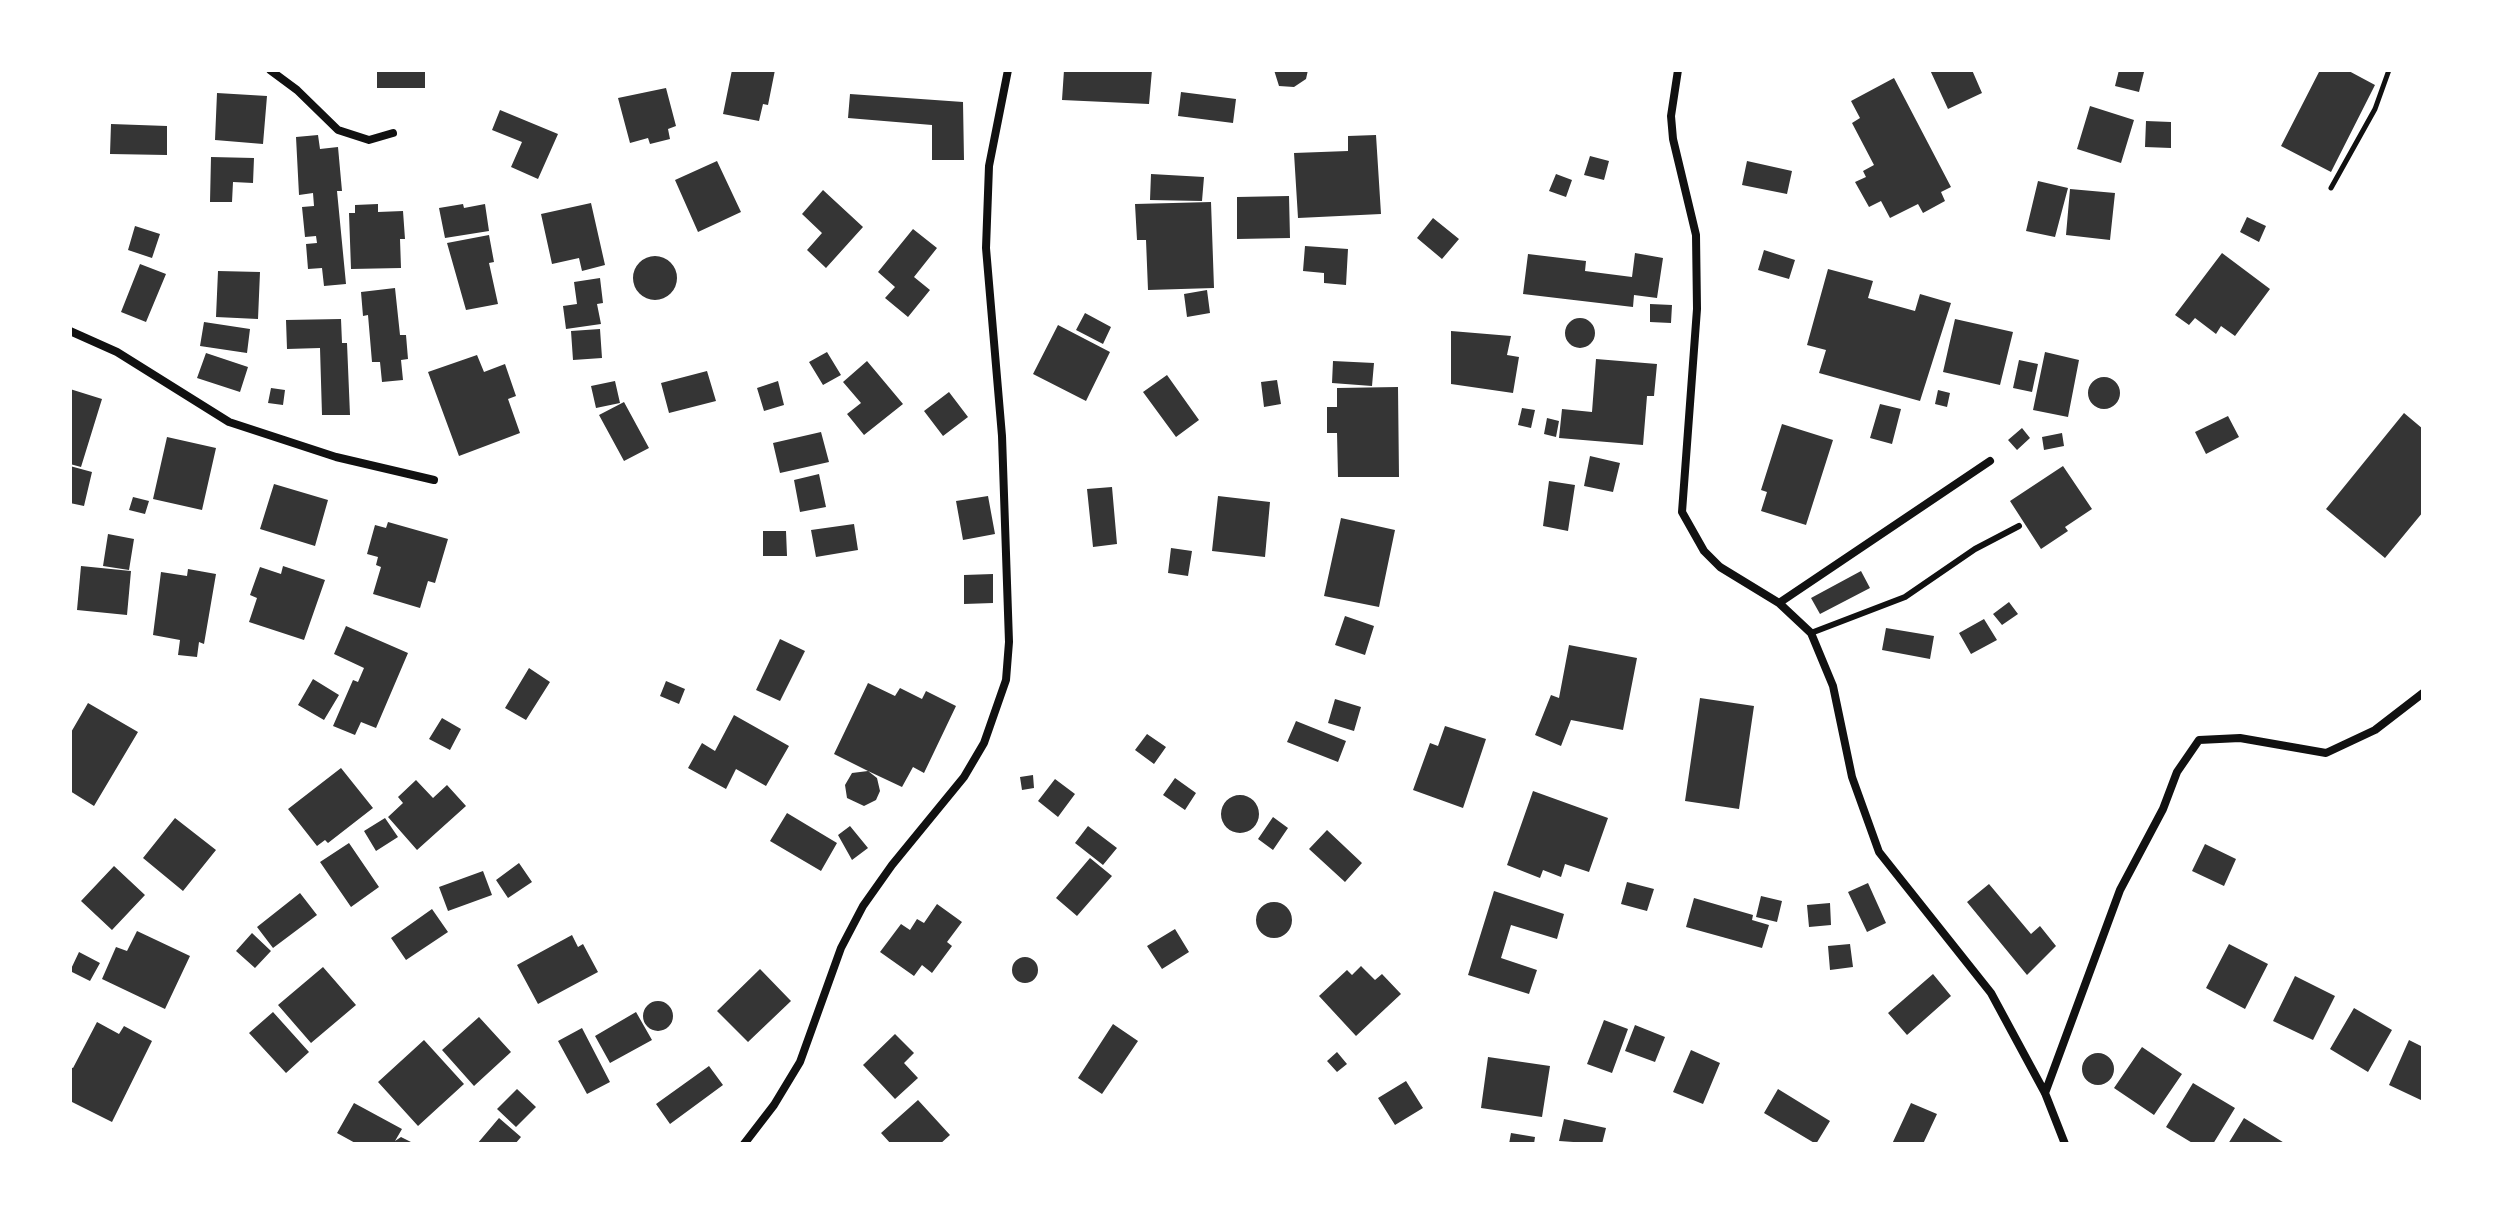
<!DOCTYPE html>
<html>
<head>
<meta charset="utf-8">
<style>
	body { margin:0 }
	#map { position:relative; width:2493px; height:1214px; overflow:hidden; background:#fff; font-family:Roboto,sans-serif }
	canvas { display:block }
	.frame { position:absolute; inset:0; border:72px solid #fff; pointer-events:none }
</style>
</head>
<body>
<div id="map">
<canvas width="2493" height="1214"></canvas>
<div class="frame"></div>
</div>
<script>
const ctx = document.querySelector('canvas').getContext('2d');
ctx.lineJoin = 'round';
function paint(path, color) { ctx.fillStyle = color; ctx.fill(path, 'evenodd'); }
const shape = rows => new Path2D(rows.map(r => 'M' + r).join(''));
function strokePath(path, color, width, dash) { ctx.strokeStyle = color; ctx.lineWidth = width; ctx.lineCap = dash ? 'butt' : 'round'; ctx.setLineDash(dash || []); ctx.stroke(path); }
paint(shape([
	[377,70,425,70,425,88,377,88],
	[732,70,775,70,768,105,763,104,759,121,723,114],
	[1064,70,1152,70,1149,104,1062,100],
	[1274,70,1308,70,1306,79,1294,87,1279,86],
	[1930,70,1972,70,1982,93,1948,109],
	[2119,70,2144,72,2139,92,2115,86],
	[2320,70,2347,70,2375,85,2331,172,2281,146],
	[1894,78,1951,187,1941,192,1945,201,1923,213,1918,204,1890,218,1881,201,1869,207,1855,182,1866,177,1863,171,1874,165,1852,123,1860,118,1851,101],
	[666,88,676,126,668,129,670,139,650,144,648,138,630,143,618,98],
	[1181,92,1236,99,1233,123,1178,116],
	[217,93,267,96,263,144,215,140],
	[850,94,963,102,964,160,932,160,932,125,848,118],
	[2090,106,2134,120,2121,163,2077,149],
	[500,110,558,134,538,179,511,167,522,142,492,130],
	[2146,121,2171,122,2171,148,2145,147],
	[111,124,167,126,167,155,110,154],
	[318,135,320,149,338,147,342,191,337,191,346,284,324,286,322,268,308,269,306,244,317,243,316,236,305,237,302,207,314,206,313,193,299,195,296,137],
	[1376,135,1381,214,1298,218,1294,153,1348,151,1348,136],
	[1590,156,1609,161,1604,180,1584,175],
	[211,157,254,158,253,183,233,182,232,202,210,202],
	[717,161,741,212,698,232,675,180],
	[1747,161,1792,171,1787,194,1742,185],
	[1151,174,1204,177,1202,201,1150,200],
	[1556,174,1572,180,1566,197,1549,191],
	[2038,181,2068,188,2055,237,2026,231],
	[2070,189,2115,193,2110,240,2066,235],
	[823,190,863,227,826,268,807,250,822,233,802,214],
	[1289,196,1290,238,1237,239,1237,197],
	[1211,202,1214,288,1148,290,1146,240,1137,240,1135,204],
	[591,203,605,265,582,271,579,258,552,264,541,214],
	[378,204,378,212,403,211,405,239,400,239,401,268,351,269,349,213,355,213,355,205],
	[463,204,464,208,485,204,489,231,445,238,439,208],
	[2247,217,2266,226,2259,242,2240,232],
	[1433,218,1459,239,1442,259,1417,238],
	[135,226,160,234,152,258,128,250],
	[913,229,937,248,914,277,930,290,908,317,885,298,895,287,878,272],
	[489,235,494,262,489,263,498,304,466,310,447,243],
	[1305,246,1348,249,1346,285,1324,283,1324,273,1303,271],
	[1764,250,1795,260,1789,279,1758,270],
	[1635,253,1663,258,1657,298,1634,295,1633,307,1523,294,1528,254,1586,261,1585,271,1632,277],
	[2222,253,2270,289,2235,336,2221,326,2216,334,2195,318,2189,325,2175,315],
	'633 278a22 22 0 1 1 44 0a22 22 0 1 1-44 0Z',
	[140,264,166,274,146,322,121,312],
	[1828,269,1873,281,1868,298,1915,311,1920,294,1951,303,1920,401,1819,373,1826,350,1807,345],
	[218,271,260,272,258,319,216,317],
	[600,278,603,303,597,304,601,324,566,329,563,306,577,304,574,282],
	[395,288,400,335,406,335,408,359,401,360,403,380,382,382,380,362,372,362,368,315,363,316,361,292],
	[1207,290,1210,313,1187,317,1184,294],
	[1650,304,1672,305,1671,323,1650,322],
	[1085,313,1111,327,1103,344,1076,330],
	'1565 333a15 15 0 1 1 30 0a15 15 0 1 1-30 0Z',
	[341,319,342,343,347,343,350,415,322,415,320,348,287,349,286,320],
	[1955,319,2013,332,2000,385,1943,372],
	[204,322,250,329,247,353,200,346],
	[1058,325,1110,352,1086,401,1033,374],
	[600,329,602,358,573,360,571,331],
	[1451,331,1511,336,1507,355,1519,357,1513,393,1451,384],
	[827,352,841,375,823,385,809,362],
	[2045,352,2079,360,2068,417,2033,410],
	[206,353,248,367,240,392,197,378],
	[477,355,484,372,505,364,516,396,508,399,520,433,459,456,428,372],
	[1596,359,1657,364,1654,396,1647,396,1643,445,1559,438,1562,409,1592,412],
	[2019,360,2038,364,2032,392,2013,388],
	[867,361,903,404,864,435,847,414,861,403,843,382],
	[1333,361,1374,363,1372,386,1332,383],
	[707,371,716,401,669,413,661,383],
	[1167,375,1199,420,1176,437,1143,392],
	'2088 393a16 16 0 1 1 32 0a16 16 0 1 1-32 0Z',
	[1277,380,1281,404,1264,407,1261,382],
	[615,381,620,403,596,408,591,386],
	[778,381,784,405,764,411,757,388],
	[1398,387,1399,477,1338,477,1337,433,1327,433,1327,407,1337,407,1337,388],
	[271,388,285,390,283,405,268,403],
	[70,389,102,399,81,467,70,464],
	[1938,390,1950,393,1947,407,1935,404],
	[949,392,968,417,943,436,924,411],
	[624,402,649,448,624,461,599,415],
	[1880,404,1901,409,1892,444,1870,438],
	[1522,408,1535,410,1531,428,1518,425],
	[2404,413,2423,429,2423,512,2385,558,2326,509],
	[2228,416,2239,437,2206,454,2195,432],
	[1547,418,1559,421,1556,437,1544,434],
	[1782,424,1833,440,1806,525,1761,511,1767,492,1761,490],
	[2022,428,2030,438,2017,450,2008,440],
	[821,432,829,462,780,473,773,443],
	[2062,433,2064,446,2044,450,2042,437],
	[167,437,216,448,202,510,153,499],
	[1590,456,1620,463,1613,492,1584,486],
	[70,466,92,472,84,506,70,503],
	[2063,466,2092,509,2065,527,2068,531,2041,549,2010,501],
	[819,474,826,507,800,512,794,480],
	[1549,481,1575,485,1568,531,1543,526],
	[274,484,328,500,315,546,260,529],
	[1112,487,1117,544,1093,547,1087,489],
	[988,496,995,534,963,540,956,501],
	[1218,496,1270,502,1265,557,1212,551],
	[133,497,149,501,145,514,129,510],
	[1341,518,1395,530,1379,607,1324,596],
	[388,522,448,539,435,583,428,581,420,608,373,594,381,567,376,565,378,557,367,554,375,525,386,528],
	[854,524,858,550,816,557,811,530],
	[763,531,786,531,787,556,763,556],
	[108,534,134,539,129,570,103,566],
	[1171,548,1192,551,1188,576,1168,573],
	[81,566,131,571,127,615,77,610],
	[283,566,325,580,304,640,249,622,257,598,250,595,260,567,281,574],
	[188,569,216,574,204,644,199,642,197,657,178,655,180,640,153,635,161,572,187,576],
	[1861,571,1870,588,1820,614,1811,598],
	[993,574,993,603,964,604,964,575],
	[2009,602,2018,614,2002,625,1993,614],
	[1345,616,1374,626,1365,655,1335,645],
	[1984,619,1997,640,1971,654,1959,633],
	[346,626,408,653,376,728,361,722,355,735,333,726,353,680,358,682,364,668,334,654],
	[1886,628,1934,636,1930,659,1882,650],
	[780,639,805,651,780,701,756,690],
	[1569,645,1637,658,1623,730,1571,720,1561,746,1535,735,1551,695,1559,698],
	[529,668,550,682,526,720,505,708],
	[313,679,339,695,324,720,298,705],
	[666,681,685,689,679,704,660,696],
	[868,683,895,696,900,688,922,699,926,691,956,706,924,773,913,767,902,787,868,771,877,778,880,791,876,800,864,806,847,798,845,785,852,773,868,771,834,754],
	[1700,698,1754,706,1739,809,1685,801],
	[1335,699,1361,707,1354,731,1328,723],
	[88,703,138,732,94,806,70,791,70,734],
	[734,715,789,746,766,786,736,769,726,789,688,768,702,743,715,751],
	[442,718,461,729,450,750,429,739],
	[1296,721,1346,741,1338,762,1287,742],
	[1445,726,1486,739,1463,808,1413,790,1430,743,1438,746],
	[1147,734,1166,747,1154,764,1135,750],
	[341,768,373,808,328,843,325,840,317,846,288,809],
	[1033,775,1034,788,1022,790,1020,777],
	[1175,778,1196,793,1185,810,1163,795],
	[1055,779,1075,794,1058,817,1038,801],
	[416,780,433,798,447,785,466,806,417,850,388,817,403,803,398,797],
	[1533,791,1608,818,1589,872,1565,864,1561,877,1543,870,1540,878,1507,865],
	'1221 814a19 19 0 1 1 38 0a19 19 0 1 1-38 0Z',
	[787,813,837,843,821,871,770,841],
	[1273,817,1288,828,1273,850,1258,839],
	[175,818,216,850,183,891,143,858],
	[385,818,398,837,376,851,364,831],
	[850,826,868,848,852,860,838,835],
	[1088,826,1117,848,1103,865,1075,843],
	[1327,830,1362,863,1345,882,1309,849],
	[349,843,379,887,351,907,320,862],
	[2205,844,2236,859,2224,886,2192,871],
	[1090,858,1112,876,1077,916,1056,898],
	[519,863,532,882,508,898,496,880],
	[114,866,145,895,112,930,81,901],
	[483,871,492,895,448,911,439,887],
	[1627,882,1654,889,1647,911,1621,904],
	[1868,883,1886,923,1867,932,1848,892],
	[1989,884,2031,934,2040,926,2056,946,2027,975,1967,902],
	[1494,891,1564,914,1557,939,1511,925,1501,958,1537,970,1529,994,1468,975],
	[300,893,317,915,273,948,257,927],
	[1761,896,1782,901,1777,922,1756,917],
	[1694,898,1753,915,1752,920,1769,925,1762,948,1686,927],
	'1256 920a18 18 0 1 1 36 0a18 18 0 1 1-36 0Z',
	[1830,903,1831,925,1809,927,1807,905],
	[937,904,962,922,947,942,952,946,932,973,922,965,914,976,880,952,901,924,910,930,917,919,924,923],
	[432,909,448,932,406,960,391,938],
	[1175,929,1189,952,1162,969,1147,946],
	[137,931,190,956,165,1009,102,979,116,947,127,951],
	[252,933,271,951,255,968,236,951],
	[572,935,578,947,583,944,598,972,538,1004,517,965],
	[1850,944,1853,967,1830,970,1828,946],
	[2229,944,2268,964,2245,1009,2206,988],
	[79,952,100,963,90,981,70,971],
	'1012 970a13 13 0 1 1 26 0a13 13 0 1 1-26 0Z',
	[1361,966,1375,980,1382,974,1401,994,1356,1036,1319,996,1347,970,1352,975],
	[323,967,356,1005,311,1043,278,1005],
	[760,969,791,1001,748,1042,717,1011],
	[1933,974,1951,996,1907,1035,1888,1013],
	[2295,976,2335,996,2313,1040,2273,1021],
	'643 1016a15 15 0 1 1 30 0a15 15 0 1 1-30 0Z',
	[2354,1008,2392,1030,2368,1072,2330,1049],
	[273,1012,309,1052,286,1073,249,1033],
	[636,1012,652,1040,610,1063,595,1036],
	[479,1017,511,1052,474,1086,442,1050],
	[1604,1020,1628,1029,1612,1073,1587,1064],
	[97,1022,119,1034,124,1026,152,1041,112,1122,70,1101,70,1067,73,1068],
	[1113,1024,1138,1041,1102,1094,1078,1078],
	[1635,1025,1665,1037,1655,1062,1625,1051],
	[582,1028,610,1082,587,1094,558,1041],
	[895,1034,914,1053,904,1063,918,1078,895,1099,863,1065],
	[424,1040,464,1084,418,1126,378,1082],
	[2409,1040,2423,1047,2423,1101,2389,1085],
	[2142,1047,2182,1074,2154,1115,2114,1088],
	[1691,1050,1720,1063,1703,1104,1673,1092],
	[1337,1052,1347,1064,1337,1072,1327,1061],
	'2082 1069a16 16 0 1 1 32 0a16 16 0 1 1-32 0Z',
	[1488,1057,1550,1066,1542,1117,1481,1108],
	[709,1066,723,1085,670,1124,656,1104],
	[1406,1081,1423,1108,1395,1125,1378,1098],
	[2193,1083,2235,1108,2213,1144,2194,1144,2166,1127],
	[517,1089,536,1107,516,1127,497,1109],
	[1778,1089,1830,1121,1816,1144,1764,1113],
	[918,1100,950,1135,940,1144,891,1144,881,1133],
	[354,1103,402,1129,395,1141,401,1137,415,1144,357,1144,337,1133],
	[1911,1103,1937,1114,1923,1144,1892,1144],
	[499,1118,521,1137,515,1144,477,1144],
	[2244,1118,2286,1144,2228,1144],
	[1564,1119,1606,1128,1602,1144,1559,1141],
	[1511,1133,1535,1137,1534,1144,1509,1144]
]), '#353535');
strokePath(shape([
	[2331,188,2375,109,2389,70]
]), '#111', 5);
strokePath(shape([
	[1811,633,1905,597,1975,549,2019,526]
]), '#111', 6);
strokePath(shape([
	[270,70,297,90,338,130,369,140,393,133],
	[1678,70,1671,116,1673,139,1696,235,1697,309,1682,512,1704,551,1720,567,1779,603,1811,633,1833,686,1852,777,1879,852,1991,993,2045,1093,2065,1144],
	[70,331,117,352,229,422,336,457,434,480],
	[1779,603,1990,461],
	[2045,1093,2120,890,2163,809,2177,772,2199,740,2240,738,2326,753,2375,730,2423,693],
	[744,1144,774,1105,800,1062,841,948,863,906,892,865,964,777,984,743,1006,680,1009,642,1002,436,986,248,989,166,1008,70]
]), '#111', 8);
</script>
</body>
</html>
